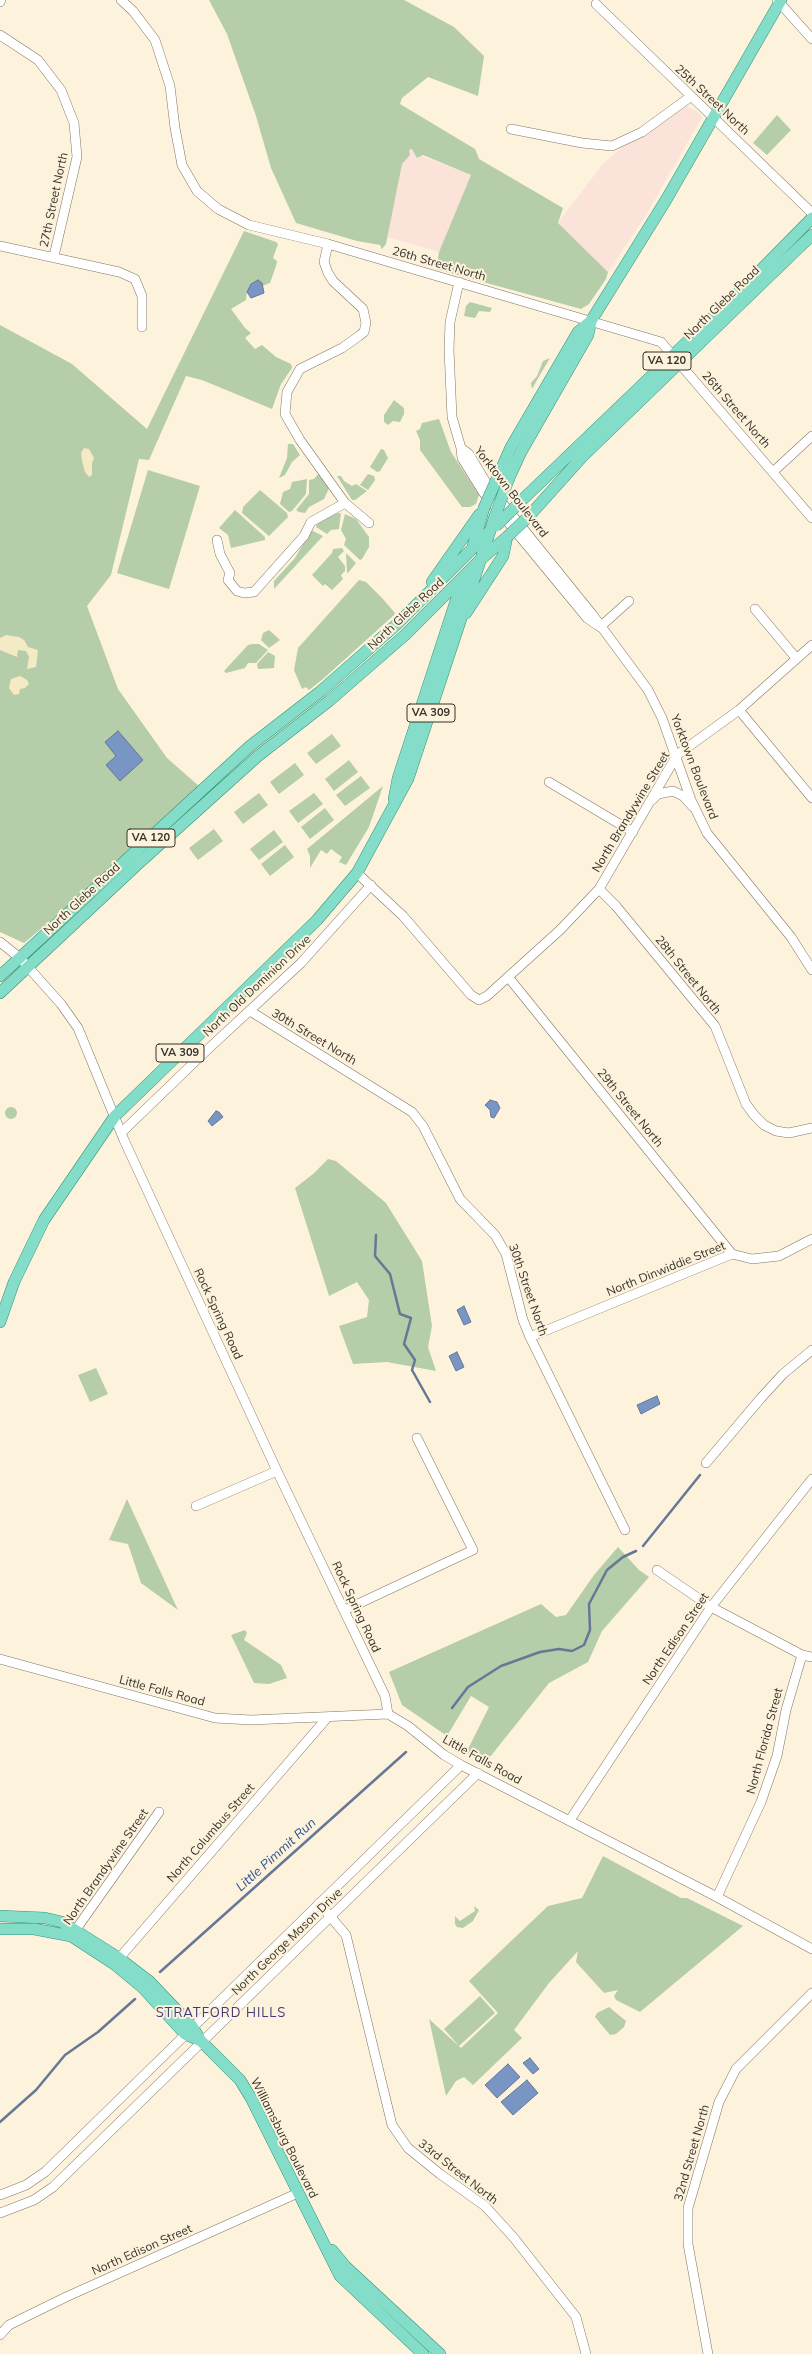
<!DOCTYPE html>
<html>
<head>
<meta charset="utf-8">
<style>
	body { margin:0 }
	canvas { display:block; background:#fdf2dc }
</style>
</head>
<body>
<canvas width="812" height="2354"></canvas>
<script>
const ctx = document.querySelector('canvas').getContext('2d');
ctx.lineJoin = 'round';
function paint(path, color) { ctx.fillStyle = color; ctx.fill(path, 'evenodd'); }
const shape = rows => new Path2D(rows.map(r => 'M' + r).join(''));
function strokePath(path, color, width, dash) { ctx.strokeStyle = color; ctx.lineWidth = width; ctx.lineCap = dash ? 'butt' : 'round'; ctx.setLineDash(dash || []); ctx.stroke(path); }
function write(font, color, halo, rows, align = 'center') {
  ctx.font = font + ' Mulish,sans-serif'; ctx.lineWidth = 4; ctx.setLineDash([]); ctx.textBaseline = 'middle'; ctx.strokeStyle = halo; ctx.fillStyle = color; for (const [text, x, y, turn = 0] of rows) {
    ctx.save(); ctx.translate(x, y); ctx.rotate((+turn || 0) * Math.PI / 180); ctx.textAlign = isNaN(turn) ? turn : align; if (halo) ctx.strokeText(text, 0, 0); ctx.fillText(text, 0, 0); ctx.restore();
  }
}
paint(shape([
	[686,106,698,112,702,117,646,215,608,272,558,223,602,165,622,147],
	[412,149,416,154,472,175,439,252,387,237,402,163,409,150]
]), '#fce3da');
paint(shape([
	[209,0,404,0,454,27,484,56,478,96,428,77,402,98,400,104,475,149,479,159,563,208,558,223,608,272,606,279,589,304,581,309,436,269,439,252,471,175,423,155,417,158,412,149,409,150,410,155,402,164,386,244,382,249,380,245,357,241,296,223,271,168,256,116,227,34],
	[777,115,791,130,767,155,753,143],
	[244,231,276,242,278,244,273,258,277,261,276,266,270,283,262,286,262,283,247,291,246,300,231,309,245,328,251,333,245,338,255,349,262,345,276,357,291,364,292,368,281,384,272,409,202,380,186,376,149,460,139,459,111,575,87,606,118,689,167,758,200,787,71,904,24,943,0,932,0,325,72,364,147,429],
	[470,302,492,308,490,312,479,311,475,318,464,316,466,306],
	[550,358,541,373,532,389,531,383,537,376,543,361],
	[394,400,404,408,404,414,400,422,393,421,388,425,384,422,384,415],
	[439,419,451,452,479,495,476,504,470,507,462,507,420,450,420,440,416,431,420,429,422,423],
	[288,444,293,444,300,455,292,462,285,475,279,478,287,458],
	[381,449,384,450,388,458,380,471,377,472,370,467],
	[148,470,200,486,169,589,117,573],
	[320,472,330,486,324,499,309,507,305,513,299,512,296,510,309,494,309,480,314,479],
	[368,474,374,476,375,480,368,490,360,485],
	[337,476,341,476,344,481,352,486,356,484,367,491,355,500,352,500],
	[307,479,306,494,292,511,289,512,280,504,283,492,290,489,292,482],
	[260,490,287,513,288,517,269,536,242,513,243,507],
	[235,510,265,537,265,540,231,548,228,535,219,528],
	[341,513,339,529,331,530,327,534,316,527,317,523,330,514],
	[345,514,356,519,369,537,369,547,362,559,360,560,344,545,346,539,341,530],
	[311,530,323,536,274,589,274,581,295,558],
	[342,548,344,551,338,557,345,566,345,571,341,575,343,579,332,590,325,584,323,586,312,575,332,553,333,549],
	[346,553,356,563,348,573,347,572],
	[359,580,366,582,382,598,395,613,394,615,323,679,309,690,306,687,302,689,294,670,298,648],
	[269,630,280,640,269,648,261,640,263,633],
	[253,644,259,644,268,650,256,663,248,663,245,668,226,673,224,671,248,645],
	[268,652,275,656,274,668,258,669,257,664],
	[332,734,341,746,316,764,307,753],
	[349,760,358,772,334,791,325,779],
	[295,763,304,775,279,794,270,782],
	[361,776,370,788,345,806,336,795],
	[383,786,369,827,346,865,339,862,342,857,331,849,327,854,321,850,310,868,310,856,307,849],
	[259,793,268,805,243,824,234,812],
	[314,793,323,804,298,823,289,811],
	[325,808,334,820,310,839,301,827],
	[214,829,223,841,198,860,189,848],
	[274,830,283,842,259,860,250,849],
	[285,845,294,857,270,876,261,864],
	'5 1113a6 6 0 1 1 12 0a6 6 0 1 1-12 0Z',
	[328,1159,336,1161,386,1203,422,1261,432,1326,428,1347,436,1371,387,1362,353,1364,339,1326,367,1317,369,1300,357,1282,329,1296,295,1188,313,1174],
	[96,1368,108,1394,90,1402,78,1375],
	[127,1499,178,1610,141,1583,128,1544,109,1540],
	[618,1547,639,1570,649,1577,602,1631,588,1662,549,1683,486,1762,466,1753,489,1707,471,1696,447,1736,402,1705,389,1672,541,1604,556,1617,566,1615,594,1575],
	[245,1630,247,1633,244,1640,281,1665,287,1678,269,1684,254,1683,231,1635],
	[603,1856,681,1898,687,1898,743,1926,640,2012,616,2000,614,1996,618,1990,604,1993,576,1962,578,1951,549,1983,514,2030,522,2038,473,2085,464,2077,456,2081,446,2096,429,2019,461,2048,498,2013,469,1981,548,1906,582,1898],
	[474,1906,479,1910,473,1921,463,1928,457,1927,455,1924,455,1916,460,1921,475,1911],
	[480,1996,495,2013,459,2046,444,2029],
	[609,2007,626,2021,624,2027,616,2034,610,2035,595,2017,597,2013]
]), '#b6cdaa');
paint(shape([
	[84,448,89,449,94,458,92,463,92,475,89,477,85,472,82,461,81,453],
	[6,635,19,637,24,640,28,647,38,650,36,667,27,669,29,657,26,651,18,650,17,657,0,650,0,638],
	[20,676,27,680,29,684,25,688,20,689,19,694,14,695,9,688,11,679]
]), '#f4eac4');
const water = shape([
	[258,280,262,283,264,293,251,298,247,292,251,284,258,280],
	[118,731,143,760,120,781,106,765,116,756,105,742,118,731],
	[490,1100,497,1102,500,1108,494,1118,491,1117,490,1110,485,1105,490,1100],
	[216,1111,219,1112,223,1117,212,1126,208,1121,216,1111],
	[464,1306,471,1322,464,1325,457,1310,464,1306],
	[457,1352,464,1367,456,1371,449,1356,457,1352],
	[657,1396,660,1404,641,1414,637,1405,657,1396],
	[530,2058,539,2069,533,2074,523,2063,530,2058],
	[508,2064,520,2077,497,2098,485,2085,508,2064],
	[527,2080,538,2093,513,2115,501,2102,527,2080]
]);
paint(water, '#7995c4');
strokePath(water, '#657896', 1);
strokePath(shape([
	[376,1235,375,1256,390,1274,400,1314,411,1318,404,1344,415,1360,412,1370,430,1402],
	[643,1546,700,1475],
	[452,1708,468,1687,501,1666,540,1652,559,1649,572,1651,584,1645,590,1630,589,1604,607,1570,623,1557,636,1551],
	[160,1972,406,1752],
	[0,2122,36,2090,65,2055,98,2032,135,1999]
]), '#657896', 2.5);
const minor = shape([
	[121,0,133,11,155,40,170,86,175,128,182,165,197,191,218,209,249,225,328,244,661,342,812,518],
	[777,0,812,39],
	[0,2,1,0],
	[596,4,812,213],
	[0,35,38,60,61,90,74,123,77,157,54,256],
	[511,129,582,143,612,146,642,132,690,97],
	[328,244,324,262,328,273,333,281,363,309,366,323,364,332,359,336,342,348,300,369,287,392,285,414,300,440,345,503,369,523],
	[0,246,119,272,135,279,142,296,142,327],
	[459,282,450,322,449,350,452,417,461,448,462,458,483,492,587,618,597,625],
	[461,448,469,454,487,484,592,614,648,690,662,718,691,800,707,833,791,937,812,970],
	[774,471,812,436],
	[217,540,220,554,230,573,228,580,237,591,244,593,254,592,304,536,311,522,345,503],
	[755,609,796,658],
	[600,627,629,601],
	[739,710,812,798],
	[549,782,633,832],
	[652,800,658,794,673,791,683,796,693,807],
	[357,873,403,916,471,995,479,1000,487,996,560,930,599,889,677,755,739,710,812,645],
	[599,889,616,906,715,1026,746,1104,754,1115,764,1125,776,1131,789,1133,812,1128],
	[0,942,20,958,61,1004,78,1028,124,1140,277,1471,385,1696,388,1714],
	[509,978,732,1254],
	[250,1011,412,1112,423,1126,460,1199,495,1235,506,1254,523,1320,530,1337,625,1530],
	[121,1133,207,1050,301,963,371,885],
	[530,1337,732,1254,752,1259,779,1256,812,1239],
	[706,1463,761,1398,783,1374,812,1350],
	[196,1506,277,1471],
	[657,1570,711,1607,802,1655,812,1657],
	[345,1610,473,1550,417,1438],
	[0,1659,215,1718,251,1720,388,1714,408,1726,444,1755,461,1765,717,1897,812,1949],
	[570,1820,711,1607,812,1479],
	[717,1897,761,1802,777,1756,786,1710,802,1655],
	[319,1903,346,1935,392,2125,408,2148,440,2174,485,2206,514,2238,576,2317,586,2354],
	[72,1935,159,1812],
	[115,1963,327,1718],
	[0,2195,26,2185,45,2172,461,1765],
	[0,2213,34,2200,53,2187,478,1773],
	[0,2335,9,2325,66,2297,298,2193],
	[708,2354,688,2244,688,2208,719,2102,736,2069,812,1993]
]);
const major = shape([
	[499,474,511,447,578,332,591,321,666,200,781,0],
	[509,478,521,452,588,335,591,321],
	[520,502,741,290,812,218],
	[530,515,582,457,812,235],
	[473,546,484,508],
	[432,582,479,515],
	[466,613,503,556,507,537],
	[394,799,398,778,463,579],
	[0,976,250,746,321,691,396,625,489,532],
	[0,993,139,863,258,756,329,701,405,635,480,560,507,537],
	[0,1322,14,1282,44,1220,115,1116,317,920,357,873,408,779,494,519],
	[0,1916,45,1918,62,1922,119,1958,149,1981,192,2026,201,2041,240,2080,251,2098,340,2276,423,2354],
	[0,1929,34,1929,71,1936,114,1964,143,1988,185,2034,201,2041],
	[332,2250,346,2267,440,2354]
]);
strokePath(minor, '#807662', 10);
strokePath(major, '#34937a', 12);
strokePath(minor, '#fff', 9);
strokePath(major, '#84ddc8', 11);
const majorBridge = shape([
	[484,508,499,474],
	[494,519,509,478],
	[496,526,520,502],
	[507,537,530,515]
]);
strokePath(majorBridge, '#34937a', 12, []);
strokePath(majorBridge, '#84ddc8', 11);
for (const [x, y, w] of [
	[667,361,48],
	[431,713,48],
	[151,838,48],
	[180,1053,48]
]) { const box = new Path2D(); box.roundRect(x - w / 2, y - 9, w, 18, 3); ctx.fillStyle = '#fdf2dc'; ctx.fill(box); strokePath(box, '#37332b', 1); }
write('bold 11px', '#37332b', null, [
	["VA 120",667,361],
	["VA 309",431,713],
	["VA 120",151,838],
	["VA 309",180,1053]
]);
write('12px', '#37332b', '#fdf2dc', [
	["25th Street North",712,100,43],
	["27th Street North",54,200,-78],
	["26th Street North",439,264,16],
	["North Glebe Road",722,303,-44],
	["26th Street North",736,410,49],
	["Yorktown Boulevard",511,492,52],
	["North Glebe Road",406,614,-43],
	["Yorktown Boulevard",694,767,69],
	["North Brandywine Street",631,812,-59],
	["North Glebe Road",82,899,-43],
	["28th Street North",688,975,51],
	["North Old Dominion Drive",257,986,-43],
	["30th Street North",314,1037,31],
	["29th Street North",630,1108,51],
	["North Dinwiddie Street",666,1269,-22],
	["30th Street North",528,1290,71],
	["Rock Spring Road",218,1314,65],
	["Rock Spring Road",356,1607,65],
	["North Edison Street",676,1639,-56],
	["Little Falls Road",162,1691,15],
	["North Florida Street",765,1741,-75],
	["Little Falls Road",482,1760,29],
	["North Columbus Street",211,1833,-49],
	["North Brandywine Street",106,1867,-55],
	["North George Mason Drive",287,1942,-44],
	["Williamsburg Boulevard",284,2138,63],
	["32nd Street North",692,2153,-74],
	["33rd Street North",458,2172,38],
	["North Edison Street",142,2250,-24]
]);
write('italic 13px', '#305490', '#fdf2dc', [
	["Little Pimmit Run",276,1855,-42]
]);
ctx.letterSpacing = '1px';
write('13px', '#413a76', '#fdf2dc', [
	["STRATFORD HILLS",221,2013]
]);
ctx.letterSpacing = '0px';
</script>
</body>
</html>
